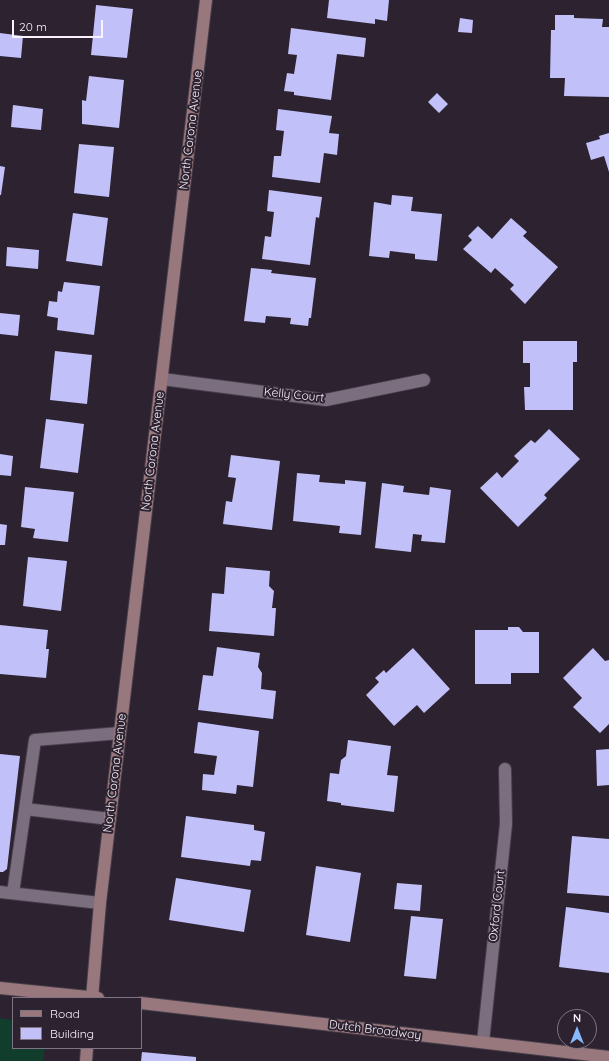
<!DOCTYPE html>
<html>
<head>
<meta charset="utf-8">
<style>
	body { margin:0 }
	#map { position:relative; width:609px; height:1061px; overflow:hidden; background:#2d2230; font-family:Quicksand,sans-serif }
	canvas { display:block }
	.legend { position:absolute; left:12px; top:997px; width:130px; height:52px; box-sizing:border-box; background:#2d2230; border:1px solid #7f7582; margin:0; padding:5px 7px; list-style:none; font-size:12px; color:#f9f2fc }
	.legend li { display:flex; align-items:center; gap:8px; height:20px }
	.legend b { width:20px; border:1px solid #7f7582 }
	.north { position:absolute; left:557px; top:1009px; width:40px; height:40px; box-sizing:border-box; background:#2d2230; border:1px solid #7f7582; border-radius:50%; rotate:0deg; font-size:11px; font-weight:700; line-height:16px; text-align:center; color:#f9f2fc }
	.north::after { content:''; display:block; margin:auto; width:14px; height:18px; background:#87bbfb; clip-path:polygon(50% 0,100% 100%,50% 72%,0 100%) }
	.scale { position:absolute; left:12px; top:20px; width:91px; height:18px; box-sizing:border-box; border:2px solid #f9f2fc; border-top:0; padding-left:5px; font-size:12px; line-height:14px; white-space:nowrap; color:#f9f2fc; -webkit-text-stroke:3px #2d2230; paint-order:stroke }
</style>
</head>
<body>
<div id="map">
<canvas width="609" height="1061"></canvas>
<ul class="legend">
<li><b style="height:5px;background:#99787d"></b>Road</li>
<li><b style="height:11px;background:#c1c0f8"></b>Building</li>
</ul>
<div class="north">N</div>
<div class="scale">20 m</div>
</div>
<script>
const ctx = document.querySelector('canvas').getContext('2d');
ctx.lineJoin = 'round';
function paint(path, color) { ctx.fillStyle = color; ctx.fill(path, 'evenodd'); }
const shape = rows => new Path2D(rows.map(r => 'M' + r).join(''));
function strokePath(path, color, width, dash) { ctx.strokeStyle = color; ctx.lineWidth = width; ctx.lineCap = dash ? 'butt' : 'round'; ctx.setLineDash(dash || []); ctx.stroke(path); }
function write(font, color, halo, rows, align = 'center') {
  ctx.font = font + ' Quicksand,sans-serif'; ctx.lineWidth = 4; ctx.setLineDash([]); ctx.textBaseline = 'middle'; ctx.strokeStyle = halo; ctx.fillStyle = color; for (const [text, x, y, turn = 0] of rows) {
    ctx.save(); ctx.translate(x, y); ctx.rotate((+turn || 0) * Math.PI / 180); ctx.textAlign = isNaN(turn) ? turn : align; if (halo) ctx.strokeText(text, 0, 0); ctx.fillText(text, 0, 0); ctx.restore();
  }
}
paint(shape([
	[0,1018,13,1020,13,1048,45,1048,43,1061,0,1061]
]), '#103d2c');
paint(shape([
	[329,0,389,0,387,21,375,19,375,24,327,18],
	[96,5,133,9,127,58,91,55],
	[555,15,574,15,574,18,603,19,602,27,609,27,609,97,564,96,565,78,550,78,551,30,555,30],
	[460,18,473,20,472,33,458,32],
	[291,28,366,38,364,57,337,54,331,100,294,95,294,92,284,91,287,73,294,74,297,55,288,54],
	[0,33,23,36,21,58,0,56],
	[89,76,124,80,119,128,82,124,82,100,86,101],
	[437,93,448,104,439,113,428,102],
	[13,105,43,109,41,130,11,127],
	[278,109,332,116,329,133,339,134,337,155,324,153,320,183,272,177,274,156,281,156,284,131,276,130],
	[609,133,609,172,604,156,591,160,586,143,600,139,599,136],
	[79,144,114,147,109,197,74,193],
	[0,166,5,167,1,195,0,195],
	[269,190,322,197,319,218,316,217,310,265,262,259,265,236,271,237,274,212,267,211],
	[392,195,413,197,411,211,442,214,437,261,415,259,415,254,390,251,389,258,369,256,374,202,391,205],
	[73,213,108,218,102,266,66,261],
	[511,218,527,232,523,236,558,267,525,304,510,289,514,285,495,268,491,273,463,249,472,240,468,236,478,226,492,239],
	[7,247,39,250,38,269,6,266],
	[251,268,272,270,271,273,316,278,311,318,309,318,308,326,290,324,291,318,266,316,265,323,244,321],
	[64,282,100,286,94,335,57,330,58,318,47,316,49,301,57,302,58,291,62,292],
	[0,313,20,315,18,336,0,334],
	[523,341,577,341,577,362,573,362,573,410,525,410,524,387,530,387,530,363,523,363],
	[55,351,92,355,87,404,50,400],
	[46,419,84,424,78,473,40,468],
	[549,429,580,459,544,495,547,498,518,527,480,488,497,472,502,478,519,461,514,456,531,440,535,443],
	[0,454,13,456,11,476,0,475],
	[231,455,280,461,272,530,223,524,226,501,232,502,236,478,228,477],
	[297,473,320,475,319,482,345,484,345,480,366,482,361,535,339,533,340,526,293,521],
	[382,483,404,486,403,492,429,495,430,487,451,490,445,543,421,541,422,535,413,534,411,552,375,548],
	[25,487,74,492,68,542,33,538,35,529,21,527],
	[0,524,7,525,5,545,0,545],
	[28,557,67,561,61,611,23,606],
	[226,567,270,571,269,586,274,591,272,608,276,608,274,636,209,631,212,593,224,594],
	[0,625,48,630,46,649,49,649,46,678,0,674],
	[508,627,519,627,523,632,539,632,539,673,511,673,511,684,475,684,475,630,508,630],
	[217,647,260,653,258,667,262,673,261,689,276,691,273,719,198,710,203,675,213,676],
	[413,648,450,689,424,713,417,705,394,726,366,695,379,682,375,678,384,670,386,673],
	[593,648,605,661,609,660,609,724,600,733,573,707,582,698,563,678],
	[198,722,259,731,253,787,237,785,236,794,202,790,203,774,214,775,217,756,194,753],
	[348,740,391,746,387,775,398,776,394,812,341,805,341,803,327,801,330,773,339,774,341,760,346,756],
	[609,749,609,785,597,786,596,750],
	[0,754,20,756,7,869,3,872,0,872],
	[186,816,254,825,254,830,265,832,261,861,251,860,250,866,181,857],
	[572,836,609,839,609,896,567,893],
	[316,866,361,873,350,942,306,935],
	[176,878,251,890,244,932,169,920],
	[397,883,422,885,420,911,394,909],
	[566,907,609,913,609,973,559,967],
	[411,916,443,919,436,979,404,976],
	[142,1052,196,1057,196,1061,141,1061]
]), '#c1c0f8');
const service = shape([
	[25,809,110,819],
	[0,892,100,903],
	[13,893,35,740,120,733]
]);
const minor = shape([
	[162,379,326,400,424,380],
	[483,1042,506,824,505,769]
]);
const secondary = shape([
	[0,988,98,998],
	[92,998,100,903,206,0],
	[141,1003,609,1057],
	[86,1061,87,1048]
]);
strokePath(service, '#473e4a', 14);
strokePath(minor, '#473e4a', 14);
strokePath(secondary, '#473e4a', 14);
strokePath(service, '#7b6e7f', 12);
strokePath(minor, '#7b6e7f', 12);
strokePath(secondary, '#99787d', 12);
write('12px', '#f9f2fc', '#2d2230', [
	["North Corona Avenue",191,130,-83],
	["Kelly Court",294,395,6],
	["North Corona Avenue",153,451,-83],
	["North Corona Avenue",115,773,-83],
	["Oxford Court",497,906,-84],
	["Dutch Broadway",375,1030,7]
]);
</script>
</body>
</html>
